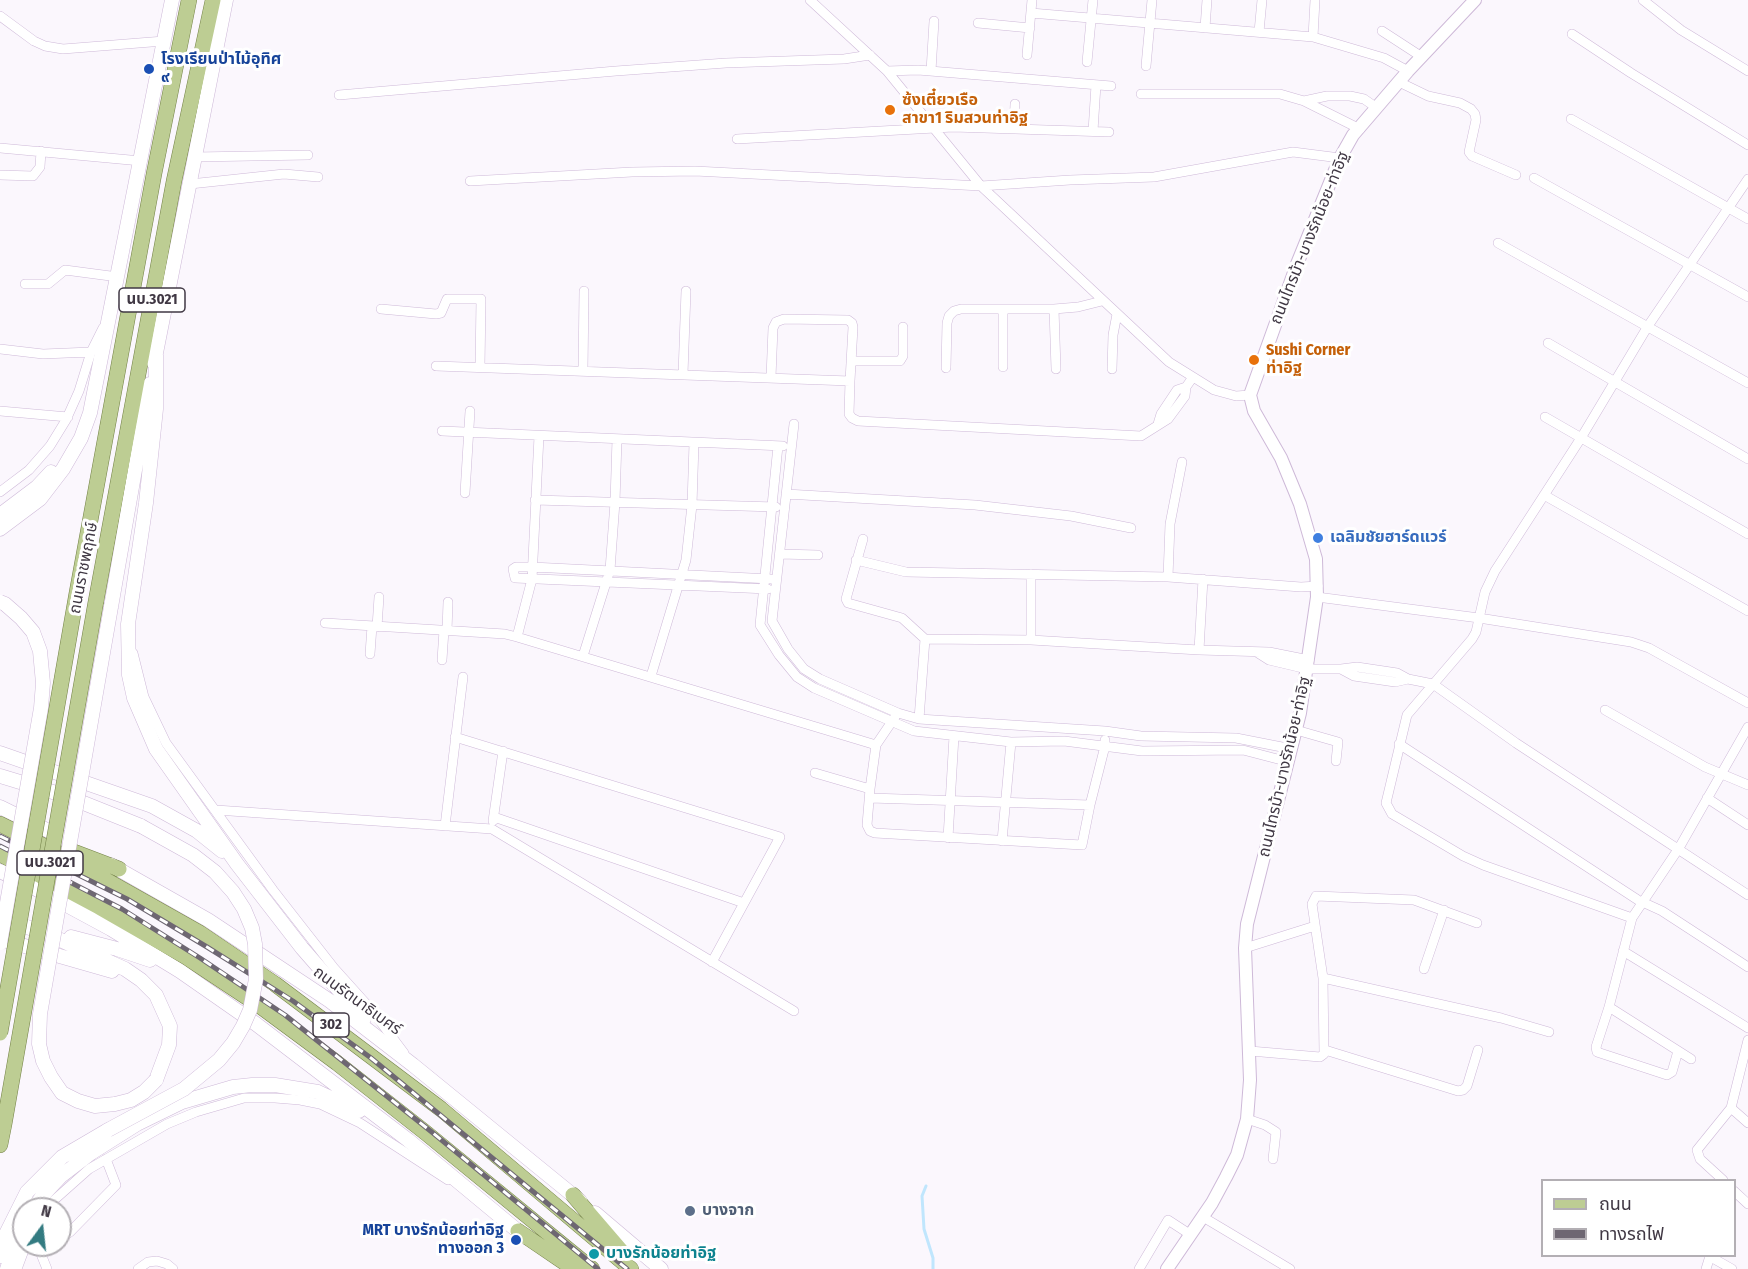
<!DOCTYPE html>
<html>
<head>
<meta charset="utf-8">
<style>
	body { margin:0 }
	#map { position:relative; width:1748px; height:1269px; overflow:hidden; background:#fbf7fd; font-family:"Fira Sans Condensed","Noto Sans Thai",sans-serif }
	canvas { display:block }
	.legend { position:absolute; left:1541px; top:1179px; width:195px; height:78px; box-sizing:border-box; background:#fff; border:2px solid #b3afb4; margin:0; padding:8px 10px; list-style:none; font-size:18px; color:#403844 }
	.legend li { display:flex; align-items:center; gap:12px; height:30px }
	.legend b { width:30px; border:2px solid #b3afb4 }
	.north { position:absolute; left:12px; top:1197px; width:60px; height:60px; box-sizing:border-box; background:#fff; border:2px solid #b3afb4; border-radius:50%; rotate:15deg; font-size:16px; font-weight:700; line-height:24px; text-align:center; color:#403844 }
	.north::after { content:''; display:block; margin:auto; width:21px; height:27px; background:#337b81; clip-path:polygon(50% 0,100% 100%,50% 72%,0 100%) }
</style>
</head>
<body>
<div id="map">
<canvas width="1748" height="1269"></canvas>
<ul class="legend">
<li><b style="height:8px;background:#bdcd93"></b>ถนน</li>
<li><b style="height:8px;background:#6e6772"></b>ทางรถไฟ</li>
</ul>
<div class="north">N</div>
</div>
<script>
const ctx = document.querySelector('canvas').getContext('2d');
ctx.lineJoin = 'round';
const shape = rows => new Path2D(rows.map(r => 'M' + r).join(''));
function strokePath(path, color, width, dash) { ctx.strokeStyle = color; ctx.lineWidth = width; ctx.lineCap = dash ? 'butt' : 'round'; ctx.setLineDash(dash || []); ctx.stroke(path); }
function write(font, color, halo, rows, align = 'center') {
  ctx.font = font + ' "Fira Sans Condensed","Noto Sans Thai",sans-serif'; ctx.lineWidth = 6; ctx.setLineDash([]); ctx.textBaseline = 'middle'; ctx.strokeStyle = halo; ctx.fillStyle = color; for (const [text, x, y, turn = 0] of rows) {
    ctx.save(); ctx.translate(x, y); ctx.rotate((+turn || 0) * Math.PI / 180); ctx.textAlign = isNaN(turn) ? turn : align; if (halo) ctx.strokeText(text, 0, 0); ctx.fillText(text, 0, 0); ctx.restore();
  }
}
strokePath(shape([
	[926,1186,922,1196,924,1229,933,1258,933,1269]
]), '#c0e6fd', 3);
const minor = shape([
	[810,0,887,71,981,186,1169,362,1214,390,1236,396,1250,395],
	[1643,0,1681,30,1748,71],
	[1031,13,1313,37,1384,58,1408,71],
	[0,16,34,41,45,46,63,49,164,41],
	[978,23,1030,28],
	[1205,28,1207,0],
	[1382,31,1422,57],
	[1259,32,1262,0],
	[1572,34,1631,73,1748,145],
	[1313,37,1315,0],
	[1027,55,1032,0],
	[1087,62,1093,0],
	[1146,66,1152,0],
	[887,71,918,70,1111,86],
	[931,71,934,21],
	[1399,82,1428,96,1460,103,1471,109,1475,114,1476,120,1469,152,1472,156,1516,175],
	[1141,94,1280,94,1304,101,1360,129],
	[339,95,616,71,726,63,844,59,870,55],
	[1304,101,1327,96,1350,96,1364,99,1377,108],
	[1571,119,1748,219],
	[1014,129,1015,104],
	[1093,131,1096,85],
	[737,139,953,127,1109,132],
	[0,148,141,161],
	[195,157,308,155],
	[0,175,33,176,40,167,41,151],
	[1534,178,1748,297],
	[470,181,632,172,695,171,981,186,1070,180,1154,177,1293,152,1340,158],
	[190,184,284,174,318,177],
	[1498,243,1748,383],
	[25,284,48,284,65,270,118,277],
	[381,309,436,314,441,313,447,299,481,299,480,367],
	[1054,309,1056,369],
	[1003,310,1003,367],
	[1548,343,1748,459],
	[0,349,43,354,91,352],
	[851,361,900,361,903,356,903,327],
	[436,366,850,381,849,414,852,418,858,421,1141,436,1168,419,1185,396,1186,387,1193,377],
	[946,368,947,323,949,316,954,311,961,309,1054,309,1078,307,1102,301],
	[1112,369,1113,335,1117,314],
	[583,371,584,291],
	[683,374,686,291],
	[771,377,773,328,776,322,784,319,848,320,852,323,853,327,850,381],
	[0,411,68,417],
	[1545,417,1748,534],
	[794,424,772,621,788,649,804,669,820,679,898,713,919,719,1105,731,1141,736,1236,738,1292,749],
	[1158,424,1161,414,1177,390,1186,387],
	[442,431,783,446],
	[778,446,760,625,779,655,797,677,814,688,914,731,1011,742,1064,741,1142,751,1243,750,1289,762],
	[0,492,29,470,50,446,66,420,79,391,91,352,103,328],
	[465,493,470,411],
	[786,494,975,505,1071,516,1131,528],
	[1544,495,1748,611],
	[535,500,776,507],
	[863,539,846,599,848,603,902,618,925,639,1031,640,1199,650,1269,652,1309,660],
	[780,554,818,555],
	[856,560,906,572,1168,577,1301,587,1318,586],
	[1031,574,1031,640],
	[1168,577,1170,524,1182,462],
	[768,589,515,578,513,569,516,567,532,567,771,579],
	[1317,597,1479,618,1631,642,1649,648,1748,703],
	[325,623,505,634,517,637,876,745],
	[377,627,379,597],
	[447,631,448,602],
	[517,637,532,579,539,436],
	[1199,650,1203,579],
	[133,653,144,697,166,743,273,890,334,968,370,1008,404,1053],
	[1258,653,1269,660,1307,669,1341,669,1357,667,1397,673,1408,679,1433,684,1516,743,1748,895],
	[370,654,372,626],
	[583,656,610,570,615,502,617,439],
	[442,660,444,630],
	[1341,669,1354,676,1395,682,1408,679],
	[651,676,686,560,692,505,694,443],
	[1605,710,1705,767,1748,785],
	[895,717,876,745,870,789,867,825,870,831,875,833,1082,845,1090,805,1105,746,1105,740],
	[919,719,925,639],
	[1296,730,1338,742,1336,761],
	[455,737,780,837,712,962],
	[1399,744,1638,900,1662,911,1748,967],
	[815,773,870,789],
	[870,798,1090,805],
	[1707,798,1748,825],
	[216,810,492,829,794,1011],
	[494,817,744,903],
	[493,821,503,751],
	[445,826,463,677],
	[948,838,954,736],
	[1002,841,1011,742],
	[1632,918,1483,865,1463,856,1392,814,1386,803,1407,715,1472,639,1476,632,1485,592,1495,571,1581,438,1648,326,1748,179],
	[1245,948,1315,926],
	[1623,951,1748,1028],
	[1424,969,1444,910],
	[1323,978,1501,1018,1549,1032],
	[1609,1007,1691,1059],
	[1325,1050,1458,1091,1463,1090,1467,1086,1478,1050],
	[1250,1051,1320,1057,1324,1054,1323,978,1312,904,1316,896,1414,900,1477,923],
	[1678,1051,1672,1072,1667,1075,1600,1053,1597,1052,1596,1047,1609,1007,1632,918,1679,848,1748,727],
	[1731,1108,1748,1123],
	[1247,1119,1265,1125,1276,1132,1273,1159],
	[1723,1180,1700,1159,1697,1150,1731,1108,1748,1040],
	[1734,1191,1748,1204],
	[47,1209,53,1201,89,1169,167,1124,196,1112,244,1098,275,1098,300,1100,320,1104,360,1123,448,1180],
	[1203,1217,1290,1269],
	[60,1239,70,1232,116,1185,106,1159],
	[33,1246,39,1249,50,1245],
	[39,1249,47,1269],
	[1709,1256,1732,1269],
	[17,1269,26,1245],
	[138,1269,148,1262,157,1261,167,1264,173,1269],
	[1139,1269,1168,1220,1191,1235],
	[1706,1269,1710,1256]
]);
const tertiary = shape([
	[1167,1269,1212,1203,1226,1177,1237,1155,1247,1119,1250,1080,1245,948,1247,924,1300,713,1317,597,1316,559,1300,504,1281,458,1254,411,1250,395,1297,264,1340,158,1353,135,1408,71,1475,0]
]);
const secondary = shape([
	[156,355,156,409,146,503,128,624,129,675,134,698,156,749,237,864,302,948,364,1019],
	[154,363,226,0],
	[0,515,37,487,51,472],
	[0,529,40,499,63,469,81,438,90,413,172,0],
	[111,607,150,384],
	[0,753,152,806,197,831,222,851],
	[0,776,66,796,141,826],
	[0,807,63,838],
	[111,865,208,920,330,1001,413,1065,580,1201],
	[0,871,48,895,111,929,180,971,256,1024,408,1140,525,1237],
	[0,918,45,933,125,969,141,980,156,995,170,1026,169,1045,156,1080],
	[71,937,117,949,150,960],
	[0,939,112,971],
	[33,1209,44,1194,61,1176,91,1153,137,1124,182,1102,233,1087,252,1085,275,1085,318,1092,359,1111],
	[595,1213,661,1269],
	[0,1256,6,1234,27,1192,62,1157,108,1130],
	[7,1269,14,1247,24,1226]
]);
const primary = shape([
	[77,592,154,174,189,0],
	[96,601,174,181,213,0],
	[0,824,58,853,200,933,275,984,441,1109,631,1269],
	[69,850,119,869],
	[0,854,99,907,186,957,260,1006,337,1063,426,1133,592,1269],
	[0,1145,4,1125],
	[573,1195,622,1252],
	[518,1231,574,1269]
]);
strokePath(minor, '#ceb9d8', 10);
strokePath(tertiary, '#ceb9d8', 14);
strokePath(secondary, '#ceb9d8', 15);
strokePath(primary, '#758349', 16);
strokePath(minor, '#fff', 9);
strokePath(tertiary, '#fff', 12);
strokePath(secondary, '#fff', 14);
strokePath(primary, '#bdcd93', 15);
const rail = shape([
	[0,836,127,899,207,947,293,1001,371,1058,627,1269],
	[0,846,122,909,200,958,285,1015,433,1133,598,1269]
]);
strokePath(rail, '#6e6772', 5);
strokePath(rail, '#fff', 3, [9]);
const secondaryBridge = shape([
	[0,602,5,604,21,618,33,632,40,651,43,683,41,708,0,943],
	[111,607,40,1014,39,1044,43,1061,51,1077,62,1093,78,1101,95,1106,115,1104,131,1100,144,1092,156,1080],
	[108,1130,184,1089,219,1060,233,1043,243,1026,250,1010,256,979,255,944,252,928,244,909,233,892,215,872,193,855,141,826]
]);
const primaryBridge = shape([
	[0,1033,77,592],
	[4,1125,96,601]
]);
strokePath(secondaryBridge, '#ceb9d8', 15, []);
strokePath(primaryBridge, '#758349', 16, []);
strokePath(secondaryBridge, '#fff', 14);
strokePath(primaryBridge, '#bdcd93', 15);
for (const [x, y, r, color] of [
	[149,69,6,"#1a4fb4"],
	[890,110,6,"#e8710a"],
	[1254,360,6,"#e8710a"],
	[1318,538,6,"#3f7fe0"],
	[690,1211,6,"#5c6f8a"],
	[516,1240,6,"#1a4fb4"],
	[594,1254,6,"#0f9aa8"]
]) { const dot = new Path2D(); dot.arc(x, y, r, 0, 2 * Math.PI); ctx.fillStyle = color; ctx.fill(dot); strokePath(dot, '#fff', 2); }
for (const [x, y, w] of [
	[152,300,66],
	[50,863,66],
	[331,1025,36]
]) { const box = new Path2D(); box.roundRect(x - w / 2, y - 12, w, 24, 4.5); ctx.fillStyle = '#fff'; ctx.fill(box); strokePath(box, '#403844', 1.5); }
write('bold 15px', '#403844', null, [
	["นบ.3021",152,300],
	["นบ.3021",50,863],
	["302",331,1025]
]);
write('bold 16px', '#164399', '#fff', [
	["โรงเรียนป่าไม้อุทิศ",161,60],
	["๙",161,78],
	["MRT บางรักน้อยท่าอิฐ",504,1231,"right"],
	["ทางออก 3",504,1249,"right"]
], 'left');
write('bold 16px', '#c56008', '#fff', [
	["ซ้งเตี๋ยวเรือ",902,101],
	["สาขา1 ริมสวนท่าอิฐ",902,119],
	["Sushi Corner",1266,351],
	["ท่าอิฐ",1266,369]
], 'left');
write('16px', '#403844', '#fff', [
	["ถนนไทรม้า-บางรักน้อย-ท่าอิฐ",1310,238,-68],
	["ถนนราชพฤกษ์",84,568,-79],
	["ถนนไทรม้า-บางรักน้อย-ท่าอิฐ",1285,767,-77],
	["ถนนรัตนาธิเบศร์",357,1001,36]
]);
write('bold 16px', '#366cbe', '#fff', [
	["เฉลิมชัยฮาร์ดแวร์",1330,538]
], 'left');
write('bold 16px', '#4e5e75', '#fff', [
	["บางจาก",702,1211]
], 'left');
write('bold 16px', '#0d838f', '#fff', [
	["บางรักน้อยท่าอิฐ",606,1254]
], 'left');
</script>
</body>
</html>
